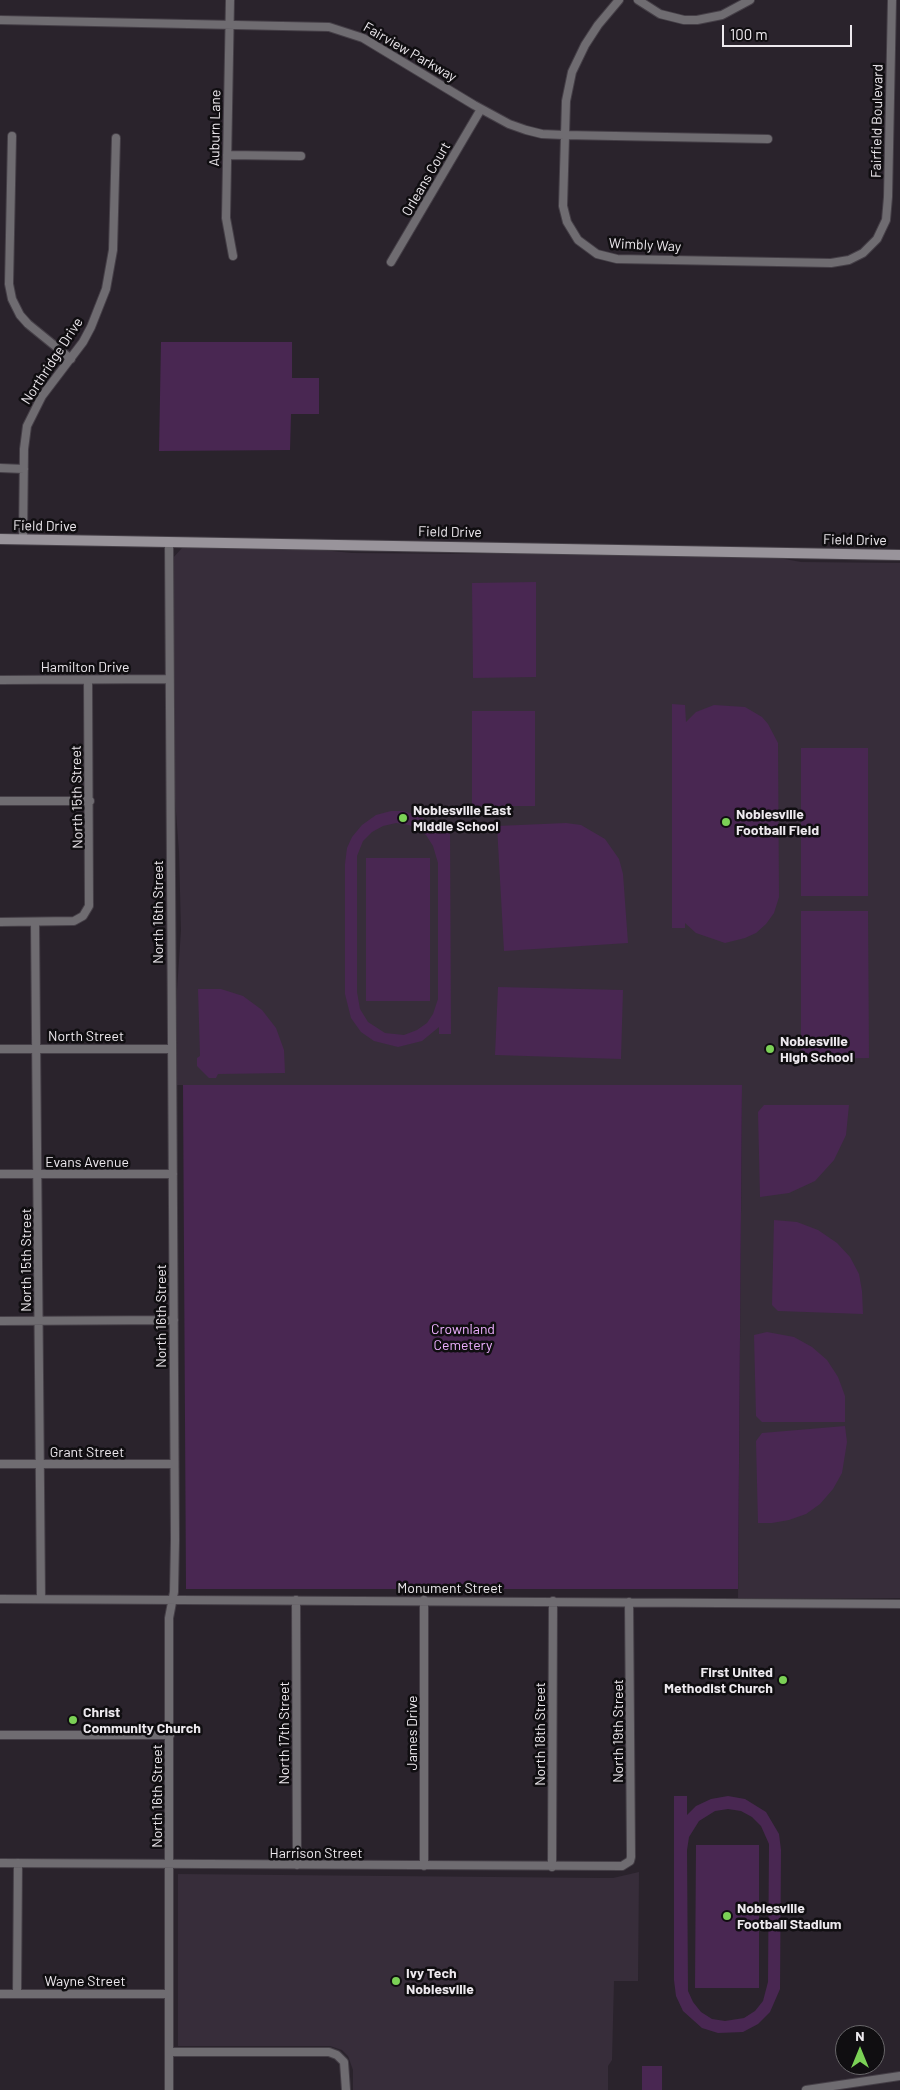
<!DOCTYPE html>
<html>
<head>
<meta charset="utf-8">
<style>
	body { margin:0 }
	#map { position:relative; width:900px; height:2090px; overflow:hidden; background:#2a232c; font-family:Barlow,sans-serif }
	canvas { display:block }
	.north { position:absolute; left:835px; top:2025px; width:50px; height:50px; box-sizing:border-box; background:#100e11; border:1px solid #686669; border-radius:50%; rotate:0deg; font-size:14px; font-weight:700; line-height:20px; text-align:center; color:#ede9ee }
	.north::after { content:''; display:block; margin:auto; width:18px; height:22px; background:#7bd156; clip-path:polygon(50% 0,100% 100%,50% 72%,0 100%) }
	.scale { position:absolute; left:722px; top:25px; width:130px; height:22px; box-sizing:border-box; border:2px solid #ede9ee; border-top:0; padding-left:6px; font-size:15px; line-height:18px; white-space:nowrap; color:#ede9ee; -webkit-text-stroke:4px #100e11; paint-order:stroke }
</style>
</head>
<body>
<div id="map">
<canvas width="900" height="2090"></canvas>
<div class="north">N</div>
<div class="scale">100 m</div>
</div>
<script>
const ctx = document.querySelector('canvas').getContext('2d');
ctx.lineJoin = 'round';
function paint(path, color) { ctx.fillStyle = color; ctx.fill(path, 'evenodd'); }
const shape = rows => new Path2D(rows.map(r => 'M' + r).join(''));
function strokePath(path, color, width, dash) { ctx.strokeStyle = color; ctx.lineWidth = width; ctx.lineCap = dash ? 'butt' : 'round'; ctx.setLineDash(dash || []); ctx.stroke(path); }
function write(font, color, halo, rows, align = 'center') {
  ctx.font = font + ' Barlow,sans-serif'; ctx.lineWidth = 5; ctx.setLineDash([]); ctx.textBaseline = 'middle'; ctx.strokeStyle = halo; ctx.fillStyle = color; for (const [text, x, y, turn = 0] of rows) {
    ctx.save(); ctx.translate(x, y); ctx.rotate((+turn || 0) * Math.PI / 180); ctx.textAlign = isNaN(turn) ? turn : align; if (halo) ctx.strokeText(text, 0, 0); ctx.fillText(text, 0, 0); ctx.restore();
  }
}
paint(shape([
	[187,547,303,548,352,553,478,554,523,552,699,555,737,557,745,555,768,556,801,562,900,563,900,1598,738,1598,742,1085,175,1085,176,1005,181,930,179,852,174,785,172,559,182,548],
	[639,1872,638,1981,614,1981,612,2060,608,2066,608,2090,353,2090,353,2070,348,2056,342,2050,330,2046,178,2046,178,1874,601,1878,613,1878]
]), '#372d3a');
paint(shape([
	[161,342,292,342,292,378,319,378,319,414,291,414,290,450,159,451],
	[536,582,536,677,473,678,472,583],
	[672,704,685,705,686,722,696,712,714,705,745,707,762,717,768,724,778,743,779,897,774,913,766,924,756,933,745,938,725,943,696,933,685,923,685,928,672,928],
	[472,711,535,711,535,806,472,806],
	[801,748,868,748,868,896,801,896],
	[391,811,403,811,420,816,438,830,438,825,450,825,451,1034,439,1034,439,1027,422,1041,398,1047,374,1041,361,1032,351,1018,345,994,345,864,347,848,352,837,362,825,376,815],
	[396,823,409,825,426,835,433,846,438,863,438,999,433,1014,427,1023,417,1030,404,1035,385,1033,368,1022,360,1009,357,992,357,856,363,841,372,832,383,826],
	[566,823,581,825,605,839,619,859,623,874,628,943,504,951,497,826],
	[366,858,430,858,430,1001,366,1001],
	[801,911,868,911,869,1058,801,1059],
	[498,987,623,990,621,1059,495,1055],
	[198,989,221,989,243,996,262,1010,276,1028,284,1050,285,1073,218,1074,216,1078,209,1078,197,1066,197,1058,200,1056],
	[183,1085,742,1085,738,1589,186,1589],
	[764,1105,849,1105,846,1135,834,1160,815,1181,789,1193,760,1197,758,1112],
	[774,1220,797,1222,818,1230,837,1243,850,1257,859,1274,862,1291,863,1314,778,1311,772,1305],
	[767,1332,794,1337,812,1347,827,1360,838,1377,845,1396,845,1422,762,1422,756,1416,754,1335],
	[845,1426,847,1442,842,1473,833,1489,820,1504,806,1514,789,1520,772,1523,758,1523,756,1441,762,1433],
	[674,1796,687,1796,687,1815,696,1806,711,1799,728,1796,745,1799,766,1812,779,1834,781,1850,780,1989,770,2012,758,2024,743,2032,718,2033,702,2028,683,2011,676,1996,674,1980],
	[728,1809,741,1811,752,1817,761,1826,769,1844,768,1982,763,2001,755,2011,744,2018,725,2021,712,2019,701,2012,693,2002,688,1991,687,1850,689,1837,699,1821,715,1811],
	[696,1845,759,1845,759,1988,695,1988],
	[642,2066,662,2066,662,2090,642,2090]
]), '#492752');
const street = shape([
	[230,0,226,218,233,256],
	[619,0,598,25,585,45,572,72,566,101,563,206,567,222,578,240,597,254,617,259,831,263,849,260,863,253,877,239,886,220,888,197,892,0],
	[638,0,660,14,684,20,697,20,722,15,750,0],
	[0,20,329,27,363,38,474,105,509,124,526,130,542,134,564,135,768,139],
	[12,136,9,284,12,299,20,315,28,324,71,359],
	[227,155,301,156],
	[391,262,481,109],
	[0,468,24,469],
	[23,539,24,449,27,426,42,396,83,342,91,327,106,289,113,250,116,138],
	[169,542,175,1540,174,1592,169,1618,169,2090],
	[0,680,169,679],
	[0,801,90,801],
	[0,922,74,921,83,916,89,906,88,680],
	[35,922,41,1599],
	[0,1049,172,1049],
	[0,1174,173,1174],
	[0,1321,174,1320],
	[0,1464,174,1464],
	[0,1599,900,1604],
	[296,1600,297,1865],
	[424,1600,424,1866],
	[0,1735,170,1735],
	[0,1863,622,1866,630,1861,631,1857,629,1602],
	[552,1867,553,1601],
	[0,1994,169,1994],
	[17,1994,18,1863],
	[169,2052,329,2052,337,2055,344,2062,346,2090],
	[806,2090,900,2076]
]);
const secondary = shape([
	[0,539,900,555]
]);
strokePath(street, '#453f47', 10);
strokePath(secondary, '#453f47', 12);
strokePath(street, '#6f6c71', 8);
strokePath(secondary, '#99949b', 10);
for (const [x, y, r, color] of [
	[403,818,5,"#7bd156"],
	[726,822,5,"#7bd156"],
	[770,1049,5,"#7bd156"],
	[783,1680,5,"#7bd156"],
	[73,1720,5,"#7bd156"],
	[727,1916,5,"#7bd156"],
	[396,1981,5,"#7bd156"]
]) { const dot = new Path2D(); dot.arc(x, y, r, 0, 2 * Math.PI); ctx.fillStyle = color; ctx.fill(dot); strokePath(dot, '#100e11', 2); }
write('14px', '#ede9ee', '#100e11', [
	["Fairview Parkway",410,52,30],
	["Fairfield Boulevard",877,121,-89],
	["Auburn Lane",215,128,-89],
	["Orleans Court",426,179,-60],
	["Wimbly Way",645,245,3],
	["Northridge Drive",52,361,-57],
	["Field Drive",45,526,1],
	["Field Drive",450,532,1],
	["Field Drive",855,540,1],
	["Hamilton Drive",85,667],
	["North 15th Street",77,797,-91],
	["North 16th Street",158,912,-90],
	["North Street",86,1036],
	["Evans Avenue",87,1162],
	["North 15th Street",26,1260,-90],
	["North 16th Street",161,1316,-90],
	["Grant Street",87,1452],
	["Monument Street",450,1588],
	["North 19th Street",618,1731,-90],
	["North 17th Street",284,1733,-90],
	["James Drive",412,1733,-90],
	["North 18th Street",540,1734,-90],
	["North 16th Street",157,1796,-90],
	["Harrison Street",316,1853],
	["Wayne Street",85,1981]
]);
write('bold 14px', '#ede9ee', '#100e11', [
	["Noblesville East",413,810],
	["Middle School",413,826],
	["Noblesville",736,814],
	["Football Field",736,830],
	["Noblesville",780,1041],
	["High School",780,1057],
	["First United",773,1672,"right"],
	["Methodist Church",773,1688,"right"],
	["Christ",83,1712],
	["Community Church",83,1728],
	["Noblesville",737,1908],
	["Football Stadium",737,1924],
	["Ivy Tech",406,1973],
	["Noblesville",406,1989]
], 'left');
write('14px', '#edb0ff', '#100e11', [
	["Crownland",463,1329],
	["Cemetery",463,1345]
]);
</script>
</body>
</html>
